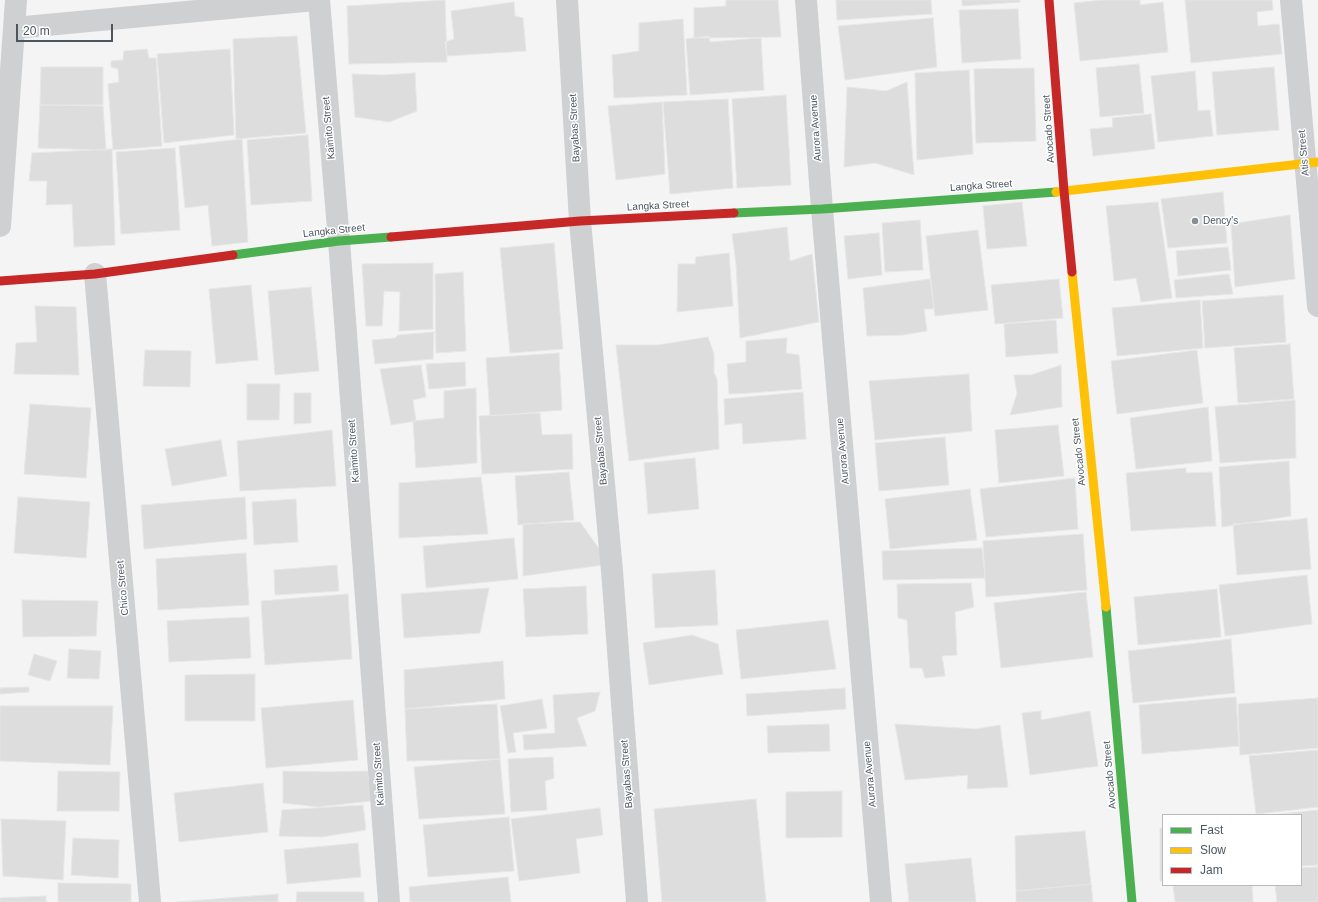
<!DOCTYPE html>
<html>
<head>
<meta charset="utf-8">
<style>
	body { margin:0 }
	#map { position:relative; width:1318px; height:902px; overflow:hidden; background:#f4f4f4; font-family:Helvetica,sans-serif }
	canvas { display:block }
	.legend { position:absolute; left:1162px; top:814px; width:140px; height:72px; box-sizing:border-box; background:#fff; border:1px solid #b7bbc0; margin:0; padding:5px 7px; list-style:none; font-size:12px; color:#4a5661 }
	.legend li { display:flex; align-items:center; gap:8px; height:20px }
	.legend b { width:20px; border:1px solid #b7bbc0 }
	.scale { position:absolute; left:16px; top:24px; width:97px; height:18px; box-sizing:border-box; border:2px solid #4a5661; border-top:0; padding-left:5px; font-size:12px; line-height:14px; white-space:nowrap; color:#4a5661; -webkit-text-stroke:3px #fff; paint-order:stroke }
</style>
</head>
<body>
<div id="map">
<canvas width="1318" height="902"></canvas>
<ul class="legend">
<li><b style="height:5px;background:#4caf50"></b>Fast</li>
<li><b style="height:5px;background:#ffc107"></b>Slow</li>
<li><b style="height:5px;background:#c62828"></b>Jam</li>
</ul>
<div class="scale">20 m</div>
</div>
<script>
const ctx = document.querySelector('canvas').getContext('2d');
ctx.lineJoin = 'round';
function paint(path, color) { ctx.fillStyle = color; ctx.fill(path, 'evenodd'); }
const shape = rows => new Path2D(rows.map(r => 'M' + r).join(''));
function strokePath(path, color, width, dash) { ctx.strokeStyle = color; ctx.lineWidth = width; ctx.lineCap = dash ? 'butt' : 'round'; ctx.setLineDash(dash || []); ctx.stroke(path); }
function write(font, color, halo, rows, align = 'center') {
  ctx.font = font + ' Helvetica,sans-serif'; ctx.lineWidth = 3; ctx.setLineDash([]); ctx.textBaseline = 'middle'; ctx.strokeStyle = halo; ctx.fillStyle = color; for (const [text, x, y, turn = 0] of rows) {
    ctx.save(); ctx.translate(x, y); ctx.rotate((+turn || 0) * Math.PI / 180); ctx.textAlign = isNaN(turn) ? turn : align; if (halo) ctx.strokeText(text, 0, 0); ctx.fillText(text, 0, 0); ctx.restore();
  }
}
const building = shape([
	[445,0,447,62,349,64,347,6,445,0],
	[726,0,778,0,781,37,694,38,694,8,726,6,726,0],
	[836,0,931,0,932,14,837,20,836,0],
	[962,0,1020,0,1020,2,962,6,962,0],
	[1103,0,1140,0,1140,5,1163,2,1168,52,1080,61,1074,3,1103,0],
	[1185,0,1272,0,1273,10,1257,12,1258,26,1279,24,1282,54,1191,63,1185,0],
	[514,2,515,16,523,18,526,51,447,56,445,42,454,39,451,11,514,2],
	[1018,9,1021,59,962,63,959,10,1018,9],
	[933,18,937,67,845,80,838,26,933,18],
	[683,19,687,95,614,98,612,55,639,51,639,23,683,19],
	[297,36,306,133,236,139,233,39,297,36],
	[709,36,710,42,761,38,764,90,690,95,686,39,709,36],
	[147,49,149,58,156,58,162,146,113,150,108,84,119,82,118,69,111,67,111,61,123,60,124,51,147,49],
	[230,49,234,135,164,143,157,54,230,49],
	[1139,64,1144,113,1100,117,1096,68,1139,64],
	[41,67,103,67,103,105,40,105,41,67],
	[1274,67,1279,130,1217,135,1212,72,1274,67],
	[1034,68,1036,141,976,143,974,69,1034,68],
	[969,70,973,154,917,160,915,73,969,70],
	[1195,71,1198,111,1210,110,1213,136,1158,142,1151,76,1195,71],
	[415,73,417,111,389,122,355,117,352,74,384,75,415,73],
	[907,82,914,175,875,163,844,167,847,87,886,91,907,82],
	[786,95,791,185,737,188,732,99,786,95],
	[728,99,733,188,670,194,663,102,728,99],
	[662,102,665,174,616,180,608,106,662,102],
	[40,105,103,106,106,150,38,148,40,105],
	[1151,114,1155,149,1093,156,1090,129,1113,127,1112,118,1151,114],
	[308,135,312,201,251,205,247,140,308,135],
	[242,139,248,242,212,246,208,205,185,208,179,146,242,139],
	[175,148,180,230,121,234,116,152,175,148],
	[112,149,115,245,74,247,72,204,46,205,47,181,29,181,32,153,112,149],
	[1223,192,1227,243,1168,248,1161,199,1223,192],
	[1022,202,1027,246,987,249,983,206,1022,202],
	[1158,202,1172,298,1141,302,1136,278,1114,281,1106,206,1158,202],
	[1290,215,1295,279,1235,287,1231,224,1290,215],
	[920,220,923,270,885,272,882,223,920,220],
	[787,227,790,261,812,254,819,322,740,338,736,264,732,234,787,227],
	[978,230,988,310,935,316,926,236,978,230],
	[879,233,882,275,848,279,844,236,879,233],
	[554,243,563,349,510,353,500,248,554,243],
	[1228,247,1231,270,1178,276,1176,251,1228,247],
	[729,253,733,306,677,312,678,264,695,264,696,257,729,253],
	[433,263,433,329,399,331,400,292,384,291,382,326,366,326,362,264,433,263],
	[463,272,466,351,436,353,435,274,463,272],
	[1229,274,1233,294,1176,298,1174,280,1229,274],
	[930,279,934,309,924,309,927,331,903,335,867,336,863,288,930,279],
	[1059,279,1063,318,995,324,991,285,1059,279],
	[251,285,258,360,216,364,209,289,251,285],
	[311,287,319,371,275,375,268,291,311,287],
	[1283,295,1286,342,1205,348,1202,301,1283,295],
	[1200,300,1203,348,1117,356,1112,308,1200,300],
	[35,306,76,307,79,375,14,374,16,343,37,342,35,306],
	[1056,320,1058,353,1006,357,1004,324,1056,320],
	[434,332,433,359,375,364,372,340,395,338,398,335,434,332],
	[708,337,714,354,714,373,717,379,719,449,629,461,616,345,658,345,708,337],
	[787,338,786,353,799,355,802,389,750,393,729,394,727,364,746,362,746,341,787,338],
	[1290,344,1294,399,1238,403,1234,348,1290,344],
	[145,350,191,351,190,387,143,386,145,350],
	[1197,350,1203,403,1117,414,1111,361,1197,350],
	[559,353,562,410,490,416,486,358,559,353],
	[465,362,466,386,429,389,426,364,465,362],
	[421,365,426,397,413,400,416,421,391,425,380,369,421,365],
	[1061,365,1062,407,1010,415,1017,394,1014,375,1031,375,1061,365],
	[969,374,972,431,875,440,869,381,969,374],
	[247,384,280,384,279,420,247,420,247,384],
	[476,388,477,463,416,468,413,421,444,418,444,391,476,388],
	[803,392,806,439,743,444,742,423,725,425,724,399,803,392],
	[294,393,311,393,311,423,294,424,294,393],
	[1295,400,1296,458,1220,463,1215,407,1295,400],
	[30,404,91,408,86,478,24,474,30,404],
	[1208,407,1212,461,1136,469,1130,418,1208,407],
	[540,413,542,435,572,434,573,469,482,474,479,416,540,413],
	[1058,425,1064,476,999,483,995,430,1058,425],
	[332,430,336,486,240,491,237,441,332,430],
	[945,437,949,485,879,491,875,443,945,437],
	[221,440,227,476,172,486,165,449,221,440],
	[695,458,699,509,648,514,644,463,695,458],
	[1289,461,1291,516,1222,527,1219,467,1289,461],
	[1186,468,1186,473,1212,472,1216,526,1131,531,1126,473,1186,468],
	[569,472,574,520,518,525,515,476,569,472],
	[481,477,488,534,399,538,399,483,481,477],
	[1075,478,1078,529,986,537,980,489,1075,478],
	[970,489,977,540,890,549,885,499,970,489],
	[18,497,90,502,86,558,14,553,18,497],
	[245,497,247,539,144,549,141,505,245,497],
	[296,499,298,542,254,545,252,502,296,499],
	[1307,518,1311,569,1237,575,1233,524,1293,520,1307,518],
	[580,522,610,564,523,576,523,524,580,522],
	[1083,534,1087,590,986,597,983,541,1083,534],
	[514,538,518,579,426,588,423,546,514,538],
	[982,548,985,578,883,580,882,551,982,548],
	[246,553,249,605,158,610,156,559,246,553],
	[337,565,339,591,275,595,274,570,337,565],
	[715,570,718,625,655,628,652,574,715,570],
	[1307,575,1312,624,1225,636,1219,585,1307,575],
	[971,583,974,607,955,612,957,655,942,656,945,676,925,678,922,668,910,668,907,620,898,618,897,584,971,583],
	[586,586,588,634,526,637,523,589,586,586],
	[489,588,480,633,404,638,401,594,489,588],
	[1217,589,1221,637,1138,645,1134,597,1217,589],
	[1086,592,1093,657,1001,668,994,603,1086,592],
	[348,594,352,659,265,665,261,601,348,594],
	[22,600,98,601,96,636,23,637,22,600],
	[249,617,251,658,169,662,167,621,249,617],
	[828,620,836,669,741,679,736,630,828,620],
	[692,635,718,644,723,674,649,685,643,643,692,635],
	[1231,639,1235,693,1133,703,1128,651,1231,639],
	[69,649,101,651,99,679,67,678,69,649],
	[34,654,57,661,50,681,28,675,34,654],
	[503,661,505,699,405,709,404,670,503,661],
	[255,674,255,721,185,721,185,675,255,674],
	[29,687,29,692,0,694,0,688,29,687],
	[845,688,846,709,747,716,746,694,845,688],
	[600,692,595,711,577,718,587,746,524,750,523,735,555,733,553,695,600,692],
	[1236,697,1239,746,1142,754,1139,705,1236,697],
	[1318,698,1318,748,1240,755,1238,704,1318,698],
	[542,699,547,728,513,733,516,752,508,753,500,706,542,699],
	[353,700,358,760,266,768,261,708,353,700],
	[497,704,500,759,407,761,405,709,497,704],
	[0,706,113,706,110,765,0,761,0,706],
	[1041,711,1041,720,1090,711,1098,766,1030,775,1022,713,1041,711],
	[829,724,830,751,768,753,767,726,829,724],
	[895,724,976,729,1000,725,1008,787,967,789,968,775,905,780,895,724],
	[1318,750,1318,807,1256,814,1249,756,1318,750],
	[553,757,554,778,545,781,547,810,511,812,508,759,553,757],
	[500,759,505,814,419,819,414,767,500,759],
	[58,771,120,772,119,811,57,811,58,771],
	[283,771,328,772,368,771,371,801,319,807,283,803,283,771],
	[263,783,268,832,179,842,174,793,263,783],
	[842,791,842,837,786,838,786,792,842,791],
	[756,799,766,902,662,902,654,809,756,799],
	[363,805,366,830,321,837,279,836,282,810,363,805],
	[600,808,603,835,576,839,580,873,519,881,511,819,600,808],
	[1318,810,1318,865,1301,866,1301,815,1272,815,1318,810],
	[509,817,514,871,428,877,423,825,509,817],
	[1,819,66,821,63,880,3,876,1,819],
	[1160,828,1163,828,1163,881,1160,881,1160,828],
	[1085,831,1091,884,1016,891,1015,836,1085,831],
	[73,838,119,840,118,878,71,875,73,838],
	[358,843,361,877,287,884,284,850,358,843],
	[971,858,976,902,909,902,905,864,971,858],
	[1318,867,1318,902,1277,902,1275,885,1301,885,1301,868,1318,867],
	[508,877,511,902,410,902,409,887,508,877],
	[58,883,131,884,131,902,58,902,58,883],
	[1091,884,1093,902,1016,902,1016,891,1091,884],
	[1173,885,1252,885,1253,902,1175,902,1173,885],
	[297,892,364,892,364,902,296,902,297,892],
	[278,894,278,902,177,902,278,894],
	[46,896,46,902,0,902,0,898,46,896]
]);
paint(building, '#ddddde');
strokePath(building, '#e5e6e7', 1);
strokePath(shape([
	[319,0,339,241,389,902],
	[567,0,580,221,612,571,637,902],
	[806,0,822,209,881,902],
	[1291,0,1318,306],
	[14,28,315,0],
	[0,226,16,0],
	[95,274,150,902]
]), '#ced0d2', 22);
strokePath(shape([
	[734,213,822,209,1056,192],
	[233,255,339,241,391,237],
	[1106,607,1132,902]
]), '#4caf50', 9);
strokePath(shape([
	[1056,192,1318,162],
	[1072,272,1106,607]
]), '#ffc107', 9);
strokePath(shape([
	[1049,0,1064,191,1072,272],
	[391,237,580,221,734,213],
	[0,281,95,274,233,255]
]), '#c62828', 9);
for (const [x, y, r, color] of [
	[1195,221,4,"#868d94"]
]) { const dot = new Path2D(); dot.arc(x, y, r, 0, 2 * Math.PI); ctx.fillStyle = color; ctx.fill(dot); strokePath(dot, '#fff', 1.5); }
write('10px', '#4a5661', '#fff', [
	["Kaimito Street",329,128,-95],
	["Bayabas Street",575,128,-93],
	["Aurora Avenue",816,128,-94],
	["Avocado Street",1049,129,-94],
	["Atis Street",1304,153,-95],
	["Langka Street",981,186,-4],
	["Langka Street",658,206,-3],
	["Langka Street",334,231,-6],
	["Kaimito Street",354,451,-94],
	["Bayabas Street",601,451,-95],
	["Aurora Avenue",843,451,-95],
	["Avocado Street",1079,452,-96],
	["Chico Street",123,588,-95],
	["Kaimito Street",379,774,-94],
	["Bayabas Street",627,774,-94],
	["Aurora Avenue",870,774,-95],
	["Avocado Street",1110,775,-95]
]);
write('10px', '#4a5661', '#fff', [
	["Dency's",1203,221]
], 'left');
</script>
</body>
</html>
